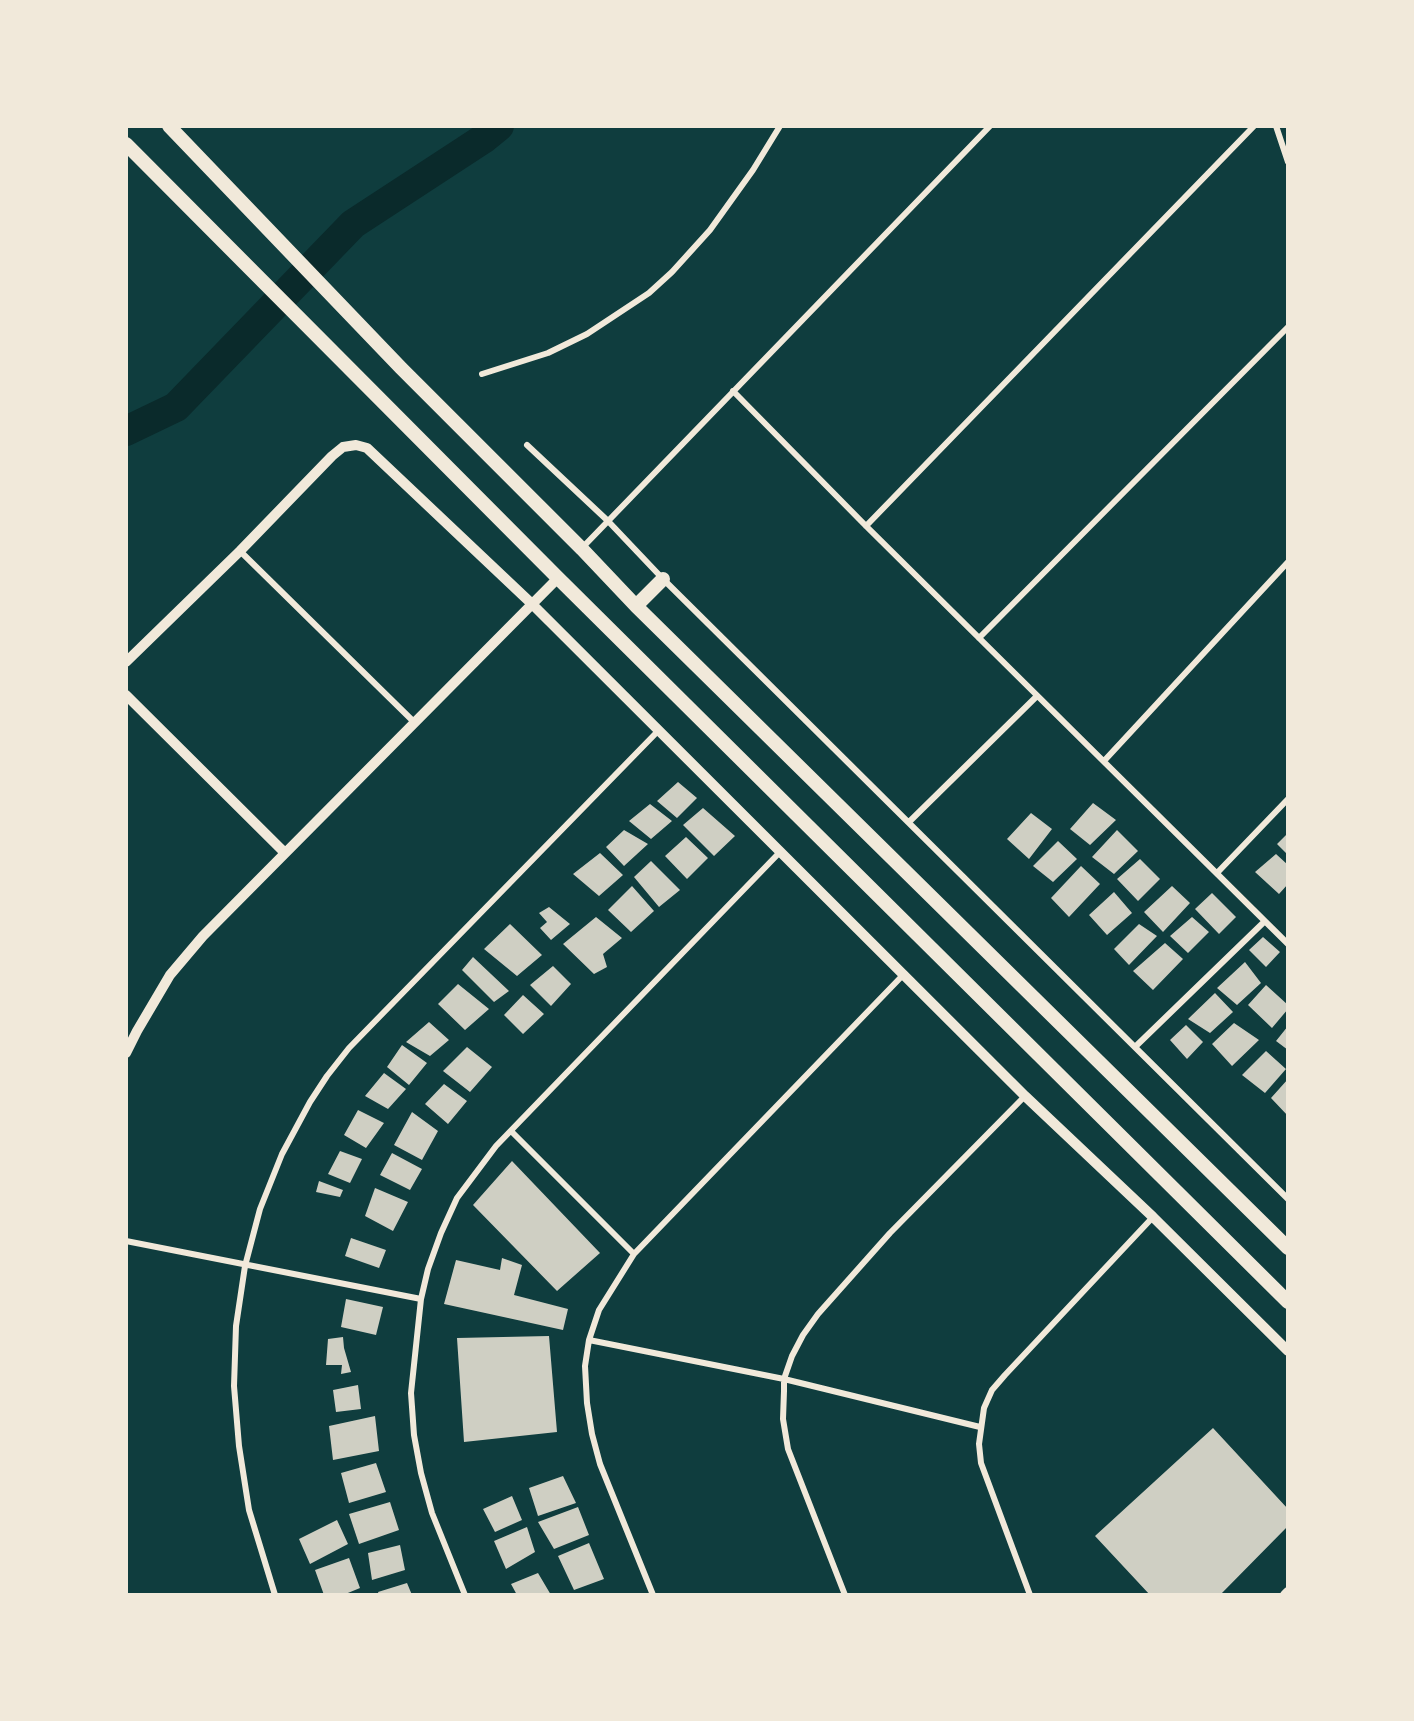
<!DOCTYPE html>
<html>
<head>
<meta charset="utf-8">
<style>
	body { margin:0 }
	#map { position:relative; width:1414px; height:1721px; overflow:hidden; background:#0f3d3e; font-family:Lora,serif }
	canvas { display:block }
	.frame { position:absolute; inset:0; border:128px solid #f1e9da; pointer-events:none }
</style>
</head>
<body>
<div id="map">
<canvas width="1414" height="1721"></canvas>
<div class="frame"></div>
</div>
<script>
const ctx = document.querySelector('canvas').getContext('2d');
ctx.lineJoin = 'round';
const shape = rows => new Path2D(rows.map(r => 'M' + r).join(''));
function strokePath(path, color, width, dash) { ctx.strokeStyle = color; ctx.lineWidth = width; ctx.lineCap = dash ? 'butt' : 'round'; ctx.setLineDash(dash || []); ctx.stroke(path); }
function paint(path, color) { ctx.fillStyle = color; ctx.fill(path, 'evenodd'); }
strokePath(shape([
	[126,431,176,407,353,224,483,139,499,126]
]), '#0a2a2b', 30);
paint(shape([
	[678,782,697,798,677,818,657,801],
	[1093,803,1116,820,1090,845,1070,829],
	[650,804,672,821,651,839,629,821],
	[703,808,735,836,714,856,683,825],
	[1031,813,1052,829,1029,859,1007,839],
	[624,830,648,844,624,866,606,847],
	[1117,830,1138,851,1114,874,1092,857],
	[1288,833,1288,855,1277,844],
	[686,837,708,858,687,879,665,856],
	[1058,841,1077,859,1053,882,1033,866],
	[600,853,623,875,599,896,573,874],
	[1276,854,1288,865,1288,884,1279,894,1255,872],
	[1140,859,1160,879,1138,901,1117,879],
	[651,861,680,890,659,907,634,877],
	[1081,866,1100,884,1069,917,1051,898],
	[632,886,654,911,631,932,608,910],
	[1172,886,1190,903,1163,932,1144,912],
	[1114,892,1132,913,1107,935,1089,915],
	[1212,893,1236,917,1219,934,1195,909],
	[549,907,570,924,551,940,540,928,547,922,539,913],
	[596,917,622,938,603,954,607,967,594,974,563,944],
	[1192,917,1209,932,1188,953,1170,936],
	[510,924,542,955,517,976,484,949],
	[1139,924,1157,936,1129,965,1114,949],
	[1263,937,1280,952,1266,967,1249,950],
	[1165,943,1183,959,1153,990,1133,971],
	[473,957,509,991,494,1002,462,970],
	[1245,962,1261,983,1237,1005,1217,988],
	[553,966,571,984,551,1006,530,985],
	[458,984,489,1009,465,1030,438,1004],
	[1266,985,1288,1005,1288,1009,1272,1028,1248,1005],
	[1215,993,1233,1012,1210,1033,1188,1019],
	[523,995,544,1014,523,1034,504,1015],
	[429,1022,449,1040,430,1056,406,1042],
	[1234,1023,1259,1040,1232,1066,1212,1044],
	[1186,1025,1203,1042,1187,1059,1170,1040],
	[1288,1026,1288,1050,1276,1041],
	[402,1045,427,1063,409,1085,387,1067],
	[467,1047,492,1067,470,1092,443,1071],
	[1266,1051,1286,1069,1265,1093,1242,1075],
	[384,1073,406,1089,388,1109,365,1096],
	[1288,1079,1288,1116,1271,1098],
	[444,1084,467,1101,448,1124,425,1104],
	[358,1110,384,1123,366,1148,344,1135],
	[412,1112,438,1131,422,1160,394,1145],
	[340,1151,362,1159,350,1183,328,1174],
	[392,1153,422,1169,410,1190,380,1175],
	[512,1161,600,1253,557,1291,473,1205],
	[319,1181,343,1190,340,1197,316,1192],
	[375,1188,408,1202,393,1231,365,1216],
	[351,1238,386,1250,379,1268,345,1256],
	[502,1258,522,1265,514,1295,568,1309,563,1330,444,1304,456,1260,500,1270],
	[346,1299,383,1307,376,1335,341,1327],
	[549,1336,557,1432,464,1442,457,1338],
	[343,1337,344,1348,351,1372,341,1374,342,1365,326,1365,328,1339],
	[358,1385,361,1409,336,1412,333,1390],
	[375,1416,379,1451,333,1460,329,1426],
	[1213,1428,1288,1509,1288,1526,1220,1595,1150,1595,1095,1536],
	[376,1463,386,1492,349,1503,341,1473],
	[563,1476,576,1503,538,1516,529,1488],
	[512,1496,522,1520,495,1532,483,1509],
	[390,1502,399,1530,359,1544,349,1514],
	[578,1507,589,1535,554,1549,538,1522],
	[337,1520,348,1544,310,1564,299,1539],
	[527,1527,535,1552,506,1569,494,1541],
	[589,1543,604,1579,574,1590,558,1556],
	[400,1545,405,1570,372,1580,368,1553],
	[349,1558,360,1588,343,1595,324,1595,315,1570],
	[538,1573,551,1595,517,1595,511,1584],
	[407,1583,412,1595,379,1595,378,1592]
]), '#cfcfc3');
strokePath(shape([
	[1276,126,1288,162],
	[482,374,548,353,587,334,649,293,672,272,710,230,753,170,780,126],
	[733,391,866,526,1288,944],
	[527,445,608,521,663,579,1288,1199],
	[866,526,1254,126],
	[582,548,990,126],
	[240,551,414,722],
	[979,638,1288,327],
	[1104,761,1288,562],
	[909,822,1037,696],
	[1217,873,1288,799],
	[1135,1047,1265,921],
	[511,1131,634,1254],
	[126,1241,421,1299],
	[589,1340,784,1379,980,1427],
	[275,1595,249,1510,239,1446,234,1386,236,1326,245,1266,260,1209,282,1154,310,1102,327,1076,349,1048,659,730],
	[465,1595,432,1513,421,1473,414,1435,411,1393,421,1299,428,1269,441,1233,457,1198,496,1146,780,852],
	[653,1595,600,1464,592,1434,587,1403,585,1366,589,1340,599,1310,634,1254,904,974],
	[845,1595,788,1449,783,1419,784,1391,784,1379,792,1356,803,1335,818,1314,890,1233,1025,1096],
	[1030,1595,981,1463,979,1444,984,1408,992,1390,1005,1375,1153,1217]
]), '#f1e9da', 6);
strokePath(shape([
	[126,662,240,551,332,456,343,447,356,445,367,448,532,604,1025,1096,1153,1217,1288,1351],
	[126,695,284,852],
	[126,1053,137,1031,170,975,203,936,558,578],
	[1285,1595,1288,1592]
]), '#f1e9da', 10);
strokePath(shape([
	[169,126,401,368,582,549,636,606,1288,1248],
	[126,144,558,578,1288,1302],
	[636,606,663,579]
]), '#f1e9da', 14);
</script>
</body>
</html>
